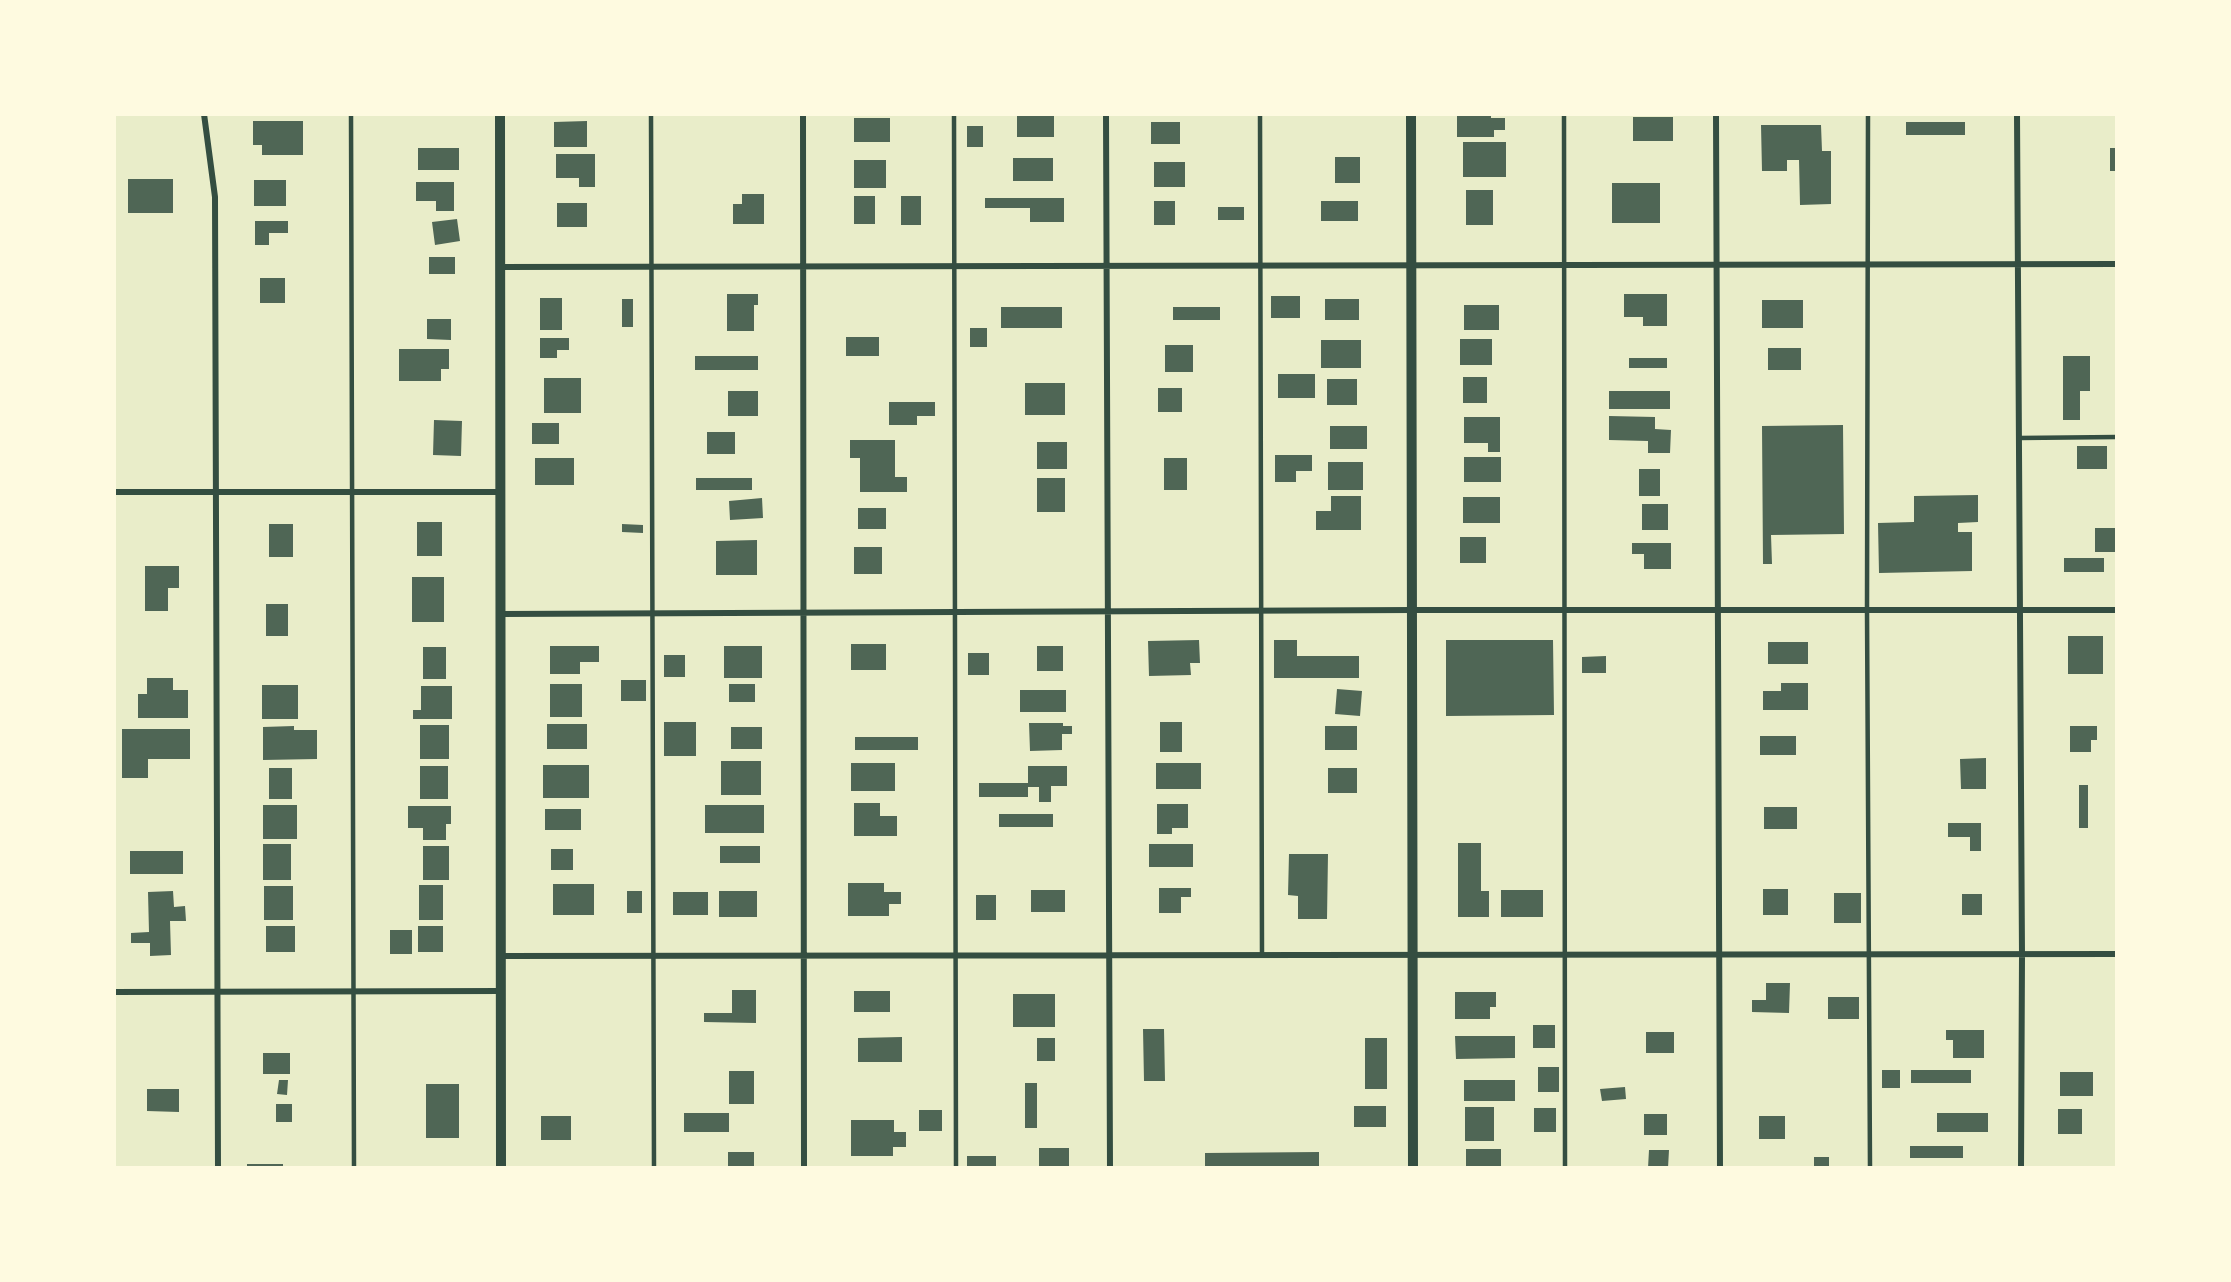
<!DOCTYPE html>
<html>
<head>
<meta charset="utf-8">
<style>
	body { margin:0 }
	#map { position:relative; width:2231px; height:1282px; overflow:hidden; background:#e9edc9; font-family:Ubuntu,sans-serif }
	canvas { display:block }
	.frame { position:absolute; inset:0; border:116px solid #fefae0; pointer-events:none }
</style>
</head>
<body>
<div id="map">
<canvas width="2231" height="1282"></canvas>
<div class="frame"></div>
</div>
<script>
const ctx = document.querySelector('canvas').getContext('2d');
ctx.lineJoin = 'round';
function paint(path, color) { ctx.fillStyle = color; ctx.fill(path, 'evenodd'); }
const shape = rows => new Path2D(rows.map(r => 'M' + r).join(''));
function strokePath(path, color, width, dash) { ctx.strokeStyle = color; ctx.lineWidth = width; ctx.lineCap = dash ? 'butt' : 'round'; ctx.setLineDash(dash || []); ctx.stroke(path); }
paint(shape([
	[1017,114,1054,114,1054,137,1017,137],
	[1457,114,1491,114,1491,118,1505,118,1505,130,1494,130,1494,137,1457,137],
	[1633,117,1673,117,1673,141,1633,141],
	[854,118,890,118,890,142,854,142],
	[253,121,303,121,303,155,262,155,262,145,253,145],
	[587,121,587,147,554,147,554,122],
	[1151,122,1180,122,1180,144,1151,144],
	[1906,122,1965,122,1965,135,1906,135],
	[1761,125,1821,125,1822,151,1831,151,1831,204,1800,205,1799,160,1787,160,1787,171,1762,171],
	[967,126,983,126,983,147,967,147],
	[1463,142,1506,142,1506,177,1463,177],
	[418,148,459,148,459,170,418,170],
	[2110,148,2117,148,2117,171,2110,171],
	[556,154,595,154,595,187,579,187,579,178,556,178],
	[1335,157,1360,157,1360,183,1335,183],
	[1013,158,1053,158,1053,181,1013,181],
	[854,160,886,160,886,188,854,188],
	[1154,162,1185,162,1185,187,1154,187],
	[128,179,173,179,173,213,128,213],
	[254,180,286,180,286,206,254,206],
	[416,182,454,182,454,211,436,211,436,201,416,201],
	[1612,183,1660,183,1660,223,1612,223],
	[1466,190,1493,190,1493,225,1466,225],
	[742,194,764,194,764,224,733,224,733,204,742,204],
	[854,196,875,196,875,224,854,224],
	[901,196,921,196,921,225,901,225],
	[985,198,1064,198,1064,222,1030,222,1030,208,985,208],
	[1154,201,1175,201,1175,225,1154,225],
	[1321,201,1358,201,1358,221,1321,221],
	[557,203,587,203,587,227,557,227],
	[1218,207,1244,207,1244,220,1218,220],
	[457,219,460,241,435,245,432,222],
	[255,221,288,221,288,233,269,233,269,245,255,245],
	[429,257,455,257,455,274,429,274],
	[260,278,285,278,285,303,260,303],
	[727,294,758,294,758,305,754,305,754,331,727,331],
	[1624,294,1667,294,1667,326,1643,326,1643,317,1624,317],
	[1271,296,1300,296,1300,318,1271,318],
	[540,298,562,298,562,330,540,330],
	[622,299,633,299,633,327,622,327],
	[1325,299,1359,299,1359,320,1325,320],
	[1762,300,1803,300,1803,328,1762,328],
	[1464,305,1499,305,1499,330,1464,330],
	[1001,307,1062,307,1062,328,1001,328],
	[1173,307,1220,307,1220,320,1173,320],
	[427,319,451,319,451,340,427,339],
	[970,328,987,328,987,347,970,347],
	[846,337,879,337,879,356,846,356],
	[540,338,569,338,569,350,557,350,557,358,540,358],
	[1460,339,1492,339,1492,365,1460,365],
	[1321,340,1361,340,1361,368,1321,368],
	[1165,345,1193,345,1193,372,1165,372],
	[1768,348,1801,348,1801,370,1768,370],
	[399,349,449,349,449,369,441,369,441,381,399,381],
	[695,356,758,356,758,370,695,370],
	[2063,356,2090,356,2090,391,2080,391,2080,420,2063,420],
	[1629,358,1667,358,1667,368,1629,368],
	[1278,374,1315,374,1315,398,1278,398],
	[1463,377,1487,377,1487,403,1463,403],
	[544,378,581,378,581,413,544,413],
	[1327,379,1357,379,1357,405,1327,405],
	[1025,383,1065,383,1065,415,1025,415],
	[1158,388,1182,388,1182,412,1158,412],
	[728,391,758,391,758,416,728,416],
	[1609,391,1670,391,1670,409,1609,409],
	[889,402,935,402,935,416,917,416,917,425,889,425],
	[1609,416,1655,417,1655,429,1671,430,1670,453,1648,453,1648,441,1609,440],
	[1464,417,1500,417,1500,452,1488,452,1488,443,1464,443],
	[434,420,462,421,461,456,433,455],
	[532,423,559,423,559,444,532,444],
	[1843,425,1844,534,1771,535,1772,564,1763,564,1762,426],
	[1330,426,1367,426,1367,449,1330,449],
	[707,432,735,432,735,454,707,454],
	[850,440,895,440,895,477,907,477,907,492,860,492,860,458,850,458],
	[1037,442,1067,442,1067,469,1037,469],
	[2077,446,2107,446,2107,469,2077,469],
	[1275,455,1312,455,1312,471,1296,471,1296,482,1275,482],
	[1464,457,1501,457,1501,482,1464,482],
	[535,458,574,458,574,485,535,485],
	[1164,458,1187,458,1187,490,1164,490],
	[1328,462,1363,462,1363,490,1328,490],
	[1639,469,1660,469,1660,496,1639,496],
	[696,478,752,478,752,490,696,490],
	[1037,478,1065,478,1065,512,1037,512],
	[1978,495,1978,522,1958,523,1958,532,1972,532,1972,571,1879,573,1878,523,1914,522,1914,496],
	[1331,496,1361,496,1361,530,1316,530,1316,511,1331,511],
	[1463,497,1500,497,1500,523,1463,523],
	[762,498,763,518,730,520,729,501],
	[1642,504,1668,504,1668,530,1642,530],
	[858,508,886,508,886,529,858,529],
	[417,522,442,522,442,556,417,556],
	[269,524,293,524,293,557,269,557],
	[622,524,643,525,643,533,622,532],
	[2095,528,2117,528,2117,552,2095,552],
	[1460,537,1486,537,1486,563,1460,563],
	[757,540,757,575,716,575,716,541],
	[1632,543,1671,543,1671,569,1644,569,1644,554,1632,554],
	[854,547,882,547,882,574,854,574],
	[2064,558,2104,558,2104,572,2064,572],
	[145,566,179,566,179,588,168,588,168,611,145,611],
	[412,577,444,577,444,622,412,622],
	[266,604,288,604,288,636,266,636],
	[2068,636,2103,636,2103,674,2068,674],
	[1199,640,1200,663,1190,663,1191,675,1149,676,1148,641],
	[1274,640,1297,640,1297,656,1359,656,1359,678,1274,678],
	[1446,640,1553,640,1554,715,1446,716],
	[1768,642,1808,642,1808,664,1768,664],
	[851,644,886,644,886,670,851,670],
	[550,646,599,646,599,662,580,662,580,674,550,674],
	[724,646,762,646,762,678,724,678],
	[1037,646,1063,646,1063,671,1037,671],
	[423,647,446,647,446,679,423,679],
	[968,653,989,653,989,675,968,675],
	[664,655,685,655,685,677,664,677],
	[1606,656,1606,673,1582,673,1582,657],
	[147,678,173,678,173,690,188,690,188,718,138,718,138,694,147,694],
	[621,680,646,680,646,701,621,701],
	[1781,683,1808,683,1808,710,1763,710,1763,691,1781,691],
	[550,684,582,684,582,717,550,717],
	[729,684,755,684,755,702,729,702],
	[262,685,298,685,298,719,262,719],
	[421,686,452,686,452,719,413,719,413,710,421,710],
	[1337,689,1362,691,1360,716,1335,714],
	[1020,690,1066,690,1066,712,1020,712],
	[664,722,696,722,696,756,664,756],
	[1160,722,1182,722,1182,752,1160,752],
	[1029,723,1063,723,1063,726,1072,726,1072,734,1062,734,1062,750,1030,751],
	[547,724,587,724,587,749,547,749],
	[420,725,449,725,449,759,420,759],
	[294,726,294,730,317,730,317,759,263,760,263,727],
	[1325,726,1357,726,1357,750,1325,750],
	[2070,726,2097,726,2097,740,2091,740,2091,752,2070,752],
	[731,727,762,727,762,749,731,749],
	[122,729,190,729,190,759,148,759,148,778,122,778],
	[1760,736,1796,736,1796,755,1760,755],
	[855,737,918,737,918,750,855,750],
	[1986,758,1986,789,1961,789,1960,759],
	[721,761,761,761,761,795,721,795],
	[851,763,895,763,895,791,851,791],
	[1156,763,1201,763,1201,789,1156,789],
	[543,765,589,765,589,798,543,798],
	[420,766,448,766,448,799,420,799],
	[1028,766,1067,766,1067,786,1051,786,1051,802,1039,802,1039,787,1028,787,1028,797,979,797,979,783,1028,783],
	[269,768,292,768,292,799,269,799],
	[1328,768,1357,768,1357,793,1328,793],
	[2079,785,2088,785,2088,828,2079,828],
	[854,803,880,803,880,816,897,816,897,836,854,836],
	[1157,804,1188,804,1188,828,1172,828,1172,834,1157,834],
	[263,805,297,805,297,839,263,839],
	[705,805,764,805,764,833,705,833],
	[408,806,451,806,451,824,446,824,446,840,423,840,423,828,408,828],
	[1764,807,1797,807,1797,829,1764,829],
	[545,809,581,809,581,830,545,830],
	[999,814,1053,814,1053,827,999,827],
	[1948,823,1981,823,1981,851,1970,851,1970,837,1948,837],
	[1458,843,1481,843,1481,891,1489,891,1489,917,1458,917],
	[263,844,291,844,291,880,263,880],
	[1149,844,1193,844,1193,867,1149,867],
	[423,846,449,846,449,880,423,880],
	[720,846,760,846,760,863,720,863],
	[551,849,573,849,573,870,551,870],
	[130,851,183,851,183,874,130,874],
	[1289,854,1328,854,1327,919,1298,919,1298,896,1288,895],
	[848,883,884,883,884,892,901,892,901,904,889,904,889,916,848,916],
	[553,884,594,884,594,915,553,915],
	[419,885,443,885,443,920,419,920],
	[264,886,293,886,293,920,264,920],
	[1159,888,1191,888,1191,897,1181,897,1181,913,1159,913],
	[1763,889,1788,889,1788,915,1763,915],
	[1031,890,1065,890,1065,912,1031,912],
	[1501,890,1543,890,1543,917,1501,917],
	[173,891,174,907,185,906,186,921,170,921,171,955,150,956,150,943,131,943,131,933,149,932,148,892],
	[627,891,642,891,642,913,627,913],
	[719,891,757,891,757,917,719,917],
	[673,892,708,892,708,915,673,915],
	[1834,893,1861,893,1861,923,1834,923],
	[1962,894,1982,894,1982,915,1962,915],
	[976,895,996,895,996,920,976,920],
	[266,926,295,926,295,952,266,952],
	[418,926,443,926,443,952,418,952],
	[390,930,412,930,412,954,390,954],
	[1766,983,1790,983,1789,1013,1752,1012,1752,1000,1766,1000],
	[732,990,756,990,756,1023,704,1022,704,1013,732,1013],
	[854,991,890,991,890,1012,854,1012],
	[1455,992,1496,992,1496,1007,1490,1007,1490,1019,1455,1019],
	[1013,994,1055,994,1055,1027,1013,1027],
	[1828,997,1859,997,1859,1019,1828,1019],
	[1533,1025,1555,1025,1555,1048,1533,1048],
	[1143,1029,1164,1029,1165,1081,1144,1081],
	[1946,1030,1984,1030,1984,1058,1953,1058,1953,1040,1946,1040],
	[1646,1032,1674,1032,1674,1053,1646,1053],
	[1455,1036,1515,1036,1515,1058,1456,1059],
	[902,1037,902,1062,858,1062,858,1038],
	[1037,1038,1055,1038,1055,1061,1037,1061],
	[1365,1038,1387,1038,1387,1089,1365,1089],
	[263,1053,290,1053,290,1074,263,1074],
	[1538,1067,1559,1067,1559,1092,1538,1092],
	[1882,1070,1900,1070,1900,1088,1882,1088],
	[1911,1070,1971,1070,1971,1083,1911,1083],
	[729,1071,754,1071,754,1104,729,1104],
	[2060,1072,2093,1072,2093,1096,2060,1096],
	[279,1080,288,1080,287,1095,277,1094],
	[1464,1080,1515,1080,1515,1101,1464,1101],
	[1025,1083,1037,1083,1037,1128,1025,1128],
	[426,1084,459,1084,459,1138,426,1138],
	[1625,1087,1626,1099,1602,1101,1600,1089],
	[147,1089,179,1089,179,1112,147,1111],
	[276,1104,292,1104,292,1122,276,1122],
	[1354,1106,1386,1106,1386,1127,1354,1127],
	[1465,1107,1494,1107,1494,1141,1465,1141],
	[1534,1108,1556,1108,1556,1132,1534,1132],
	[2058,1109,2082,1109,2082,1134,2058,1134],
	[919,1110,942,1110,942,1131,919,1131],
	[684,1113,729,1113,729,1132,684,1132],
	[1937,1113,1988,1113,1988,1132,1937,1132],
	[1644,1114,1667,1114,1667,1135,1644,1135],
	[541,1116,571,1116,571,1140,541,1140],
	[1759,1116,1785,1116,1785,1139,1759,1139],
	[851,1120,894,1120,894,1132,906,1132,906,1147,893,1147,893,1156,851,1156],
	[1910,1146,1963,1146,1963,1158,1910,1158],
	[1039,1148,1069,1148,1069,1168,1039,1168],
	[1466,1149,1501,1149,1501,1168,1466,1168],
	[1649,1150,1669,1150,1668,1168,1648,1168],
	[728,1152,754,1152,754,1168,728,1168],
	[1319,1152,1319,1168,1205,1168,1205,1153],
	[967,1156,996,1156,996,1168,967,1168],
	[1814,1157,1829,1157,1829,1168,1814,1168],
	[247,1164,283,1164,283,1168,247,1168]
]), '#4f6655');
strokePath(shape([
	[351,114,354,1168],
	[651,114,654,1168],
	[954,114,956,1168],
	[1260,114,1262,955],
	[1564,114,1565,1168],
	[1868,114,1867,610,1870,1168],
	[2019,438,2117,437]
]), '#344e41', 4.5);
strokePath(shape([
	[204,114,215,197,218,1168],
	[803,114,804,1168],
	[1106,114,1110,1168],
	[1716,114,1720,1168],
	[2017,114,2022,955,2021,1168],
	[501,267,2117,264],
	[114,492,500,492],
	[501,614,1414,610,2117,610],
	[502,956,2117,954],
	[114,992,502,991]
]), '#344e41', 6);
strokePath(shape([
	[500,114,501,1168],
	[1411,114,1413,1168]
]), '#344e41', 10);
</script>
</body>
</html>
